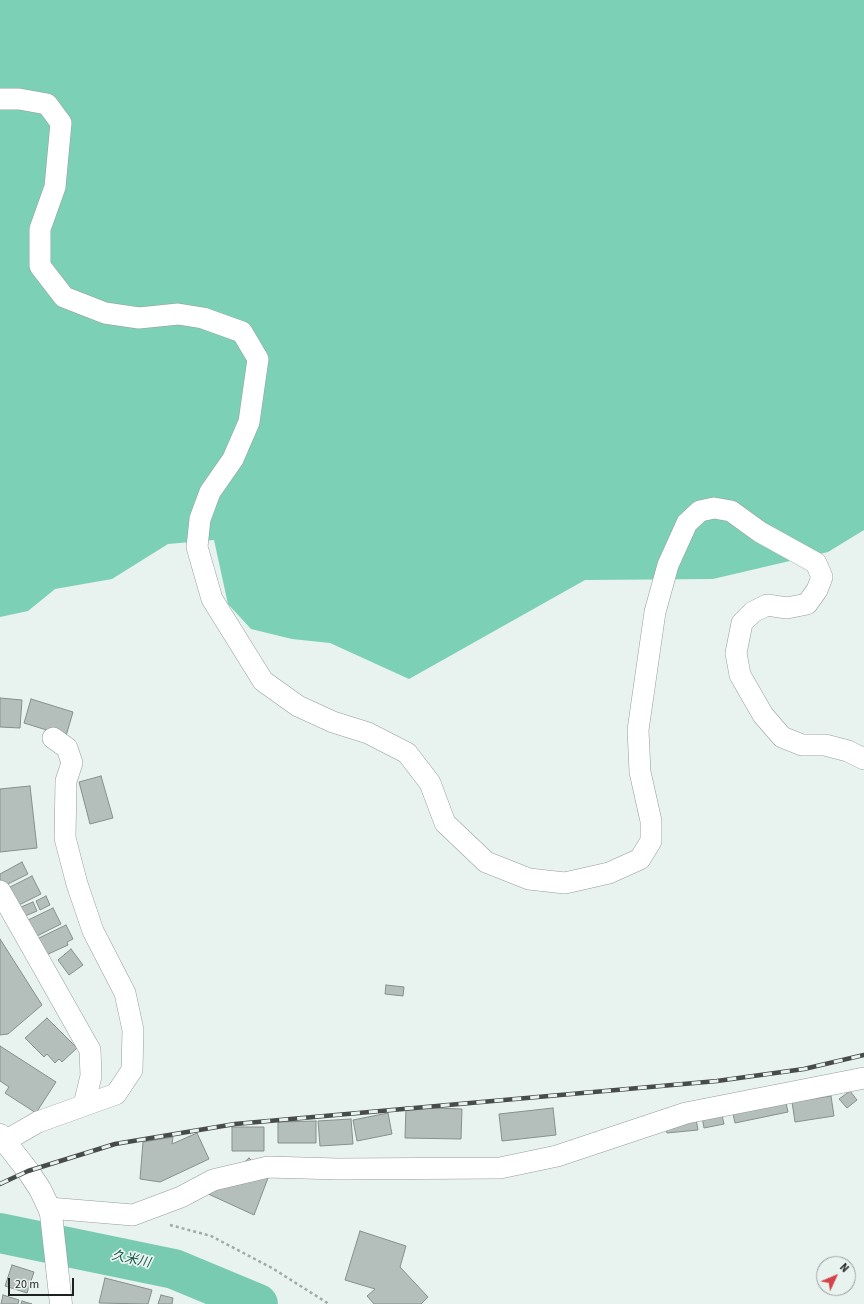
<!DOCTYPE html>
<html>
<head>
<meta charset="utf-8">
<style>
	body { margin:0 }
	#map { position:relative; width:864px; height:1304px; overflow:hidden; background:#e8f2ef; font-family:"Source Sans 3",sans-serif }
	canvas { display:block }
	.north { position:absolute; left:816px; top:1256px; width:40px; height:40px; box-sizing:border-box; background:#e8f2ef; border:1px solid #979e9c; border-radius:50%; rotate:46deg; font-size:11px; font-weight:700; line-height:16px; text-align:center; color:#1d211f }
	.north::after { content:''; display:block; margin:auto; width:14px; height:18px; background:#d3434b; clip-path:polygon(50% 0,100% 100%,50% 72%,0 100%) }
	.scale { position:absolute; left:8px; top:1278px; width:66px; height:18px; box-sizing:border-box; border:2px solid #1d211f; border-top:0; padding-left:5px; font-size:12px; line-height:14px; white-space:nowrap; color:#1d211f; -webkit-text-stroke:3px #e8f2ef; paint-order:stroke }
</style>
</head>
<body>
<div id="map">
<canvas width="864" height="1304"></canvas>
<div class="north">N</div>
<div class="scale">20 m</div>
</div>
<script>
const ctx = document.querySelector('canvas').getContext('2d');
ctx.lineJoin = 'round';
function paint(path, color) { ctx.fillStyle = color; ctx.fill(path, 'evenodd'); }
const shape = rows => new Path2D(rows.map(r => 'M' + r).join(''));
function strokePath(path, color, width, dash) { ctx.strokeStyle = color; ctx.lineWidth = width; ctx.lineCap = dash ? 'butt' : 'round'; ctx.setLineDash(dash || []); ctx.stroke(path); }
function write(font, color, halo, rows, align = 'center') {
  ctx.font = font + ' "Source Sans 3","Noto Sans JP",sans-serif'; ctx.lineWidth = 3.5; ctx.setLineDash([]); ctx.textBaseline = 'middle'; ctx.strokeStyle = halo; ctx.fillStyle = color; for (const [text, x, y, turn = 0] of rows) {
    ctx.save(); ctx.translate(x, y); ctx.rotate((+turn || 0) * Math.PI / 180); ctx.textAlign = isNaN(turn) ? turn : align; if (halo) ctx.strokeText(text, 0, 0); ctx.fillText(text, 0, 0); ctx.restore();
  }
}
paint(shape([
	[0,0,864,0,864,530,828,552,713,579,585,580,409,679,330,643,292,639,251,629,228,604,214,540,168,544,112,579,55,589,28,611,0,617]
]), '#7cd0b5');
strokePath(shape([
	[0,1233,174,1269,258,1304]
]), '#78cbb1', 40);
const building = shape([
	[0,698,22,700,20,728,0,727,0,698],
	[31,699,73,712,66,736,24,723,31,699],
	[101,776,113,818,90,824,79,782,101,776],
	[30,786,37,848,0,852,0,789,30,786],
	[22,862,28,874,4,886,0,879,0,874,22,862],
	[32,876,41,894,19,905,10,887,32,876],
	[46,896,50,905,40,910,36,901,46,896],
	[33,902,37,911,25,916,21,907,33,902],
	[53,908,61,924,35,937,26,921,53,908],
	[66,925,73,939,67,942,68,945,44,956,37,939,66,925],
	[0,939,42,1005,8,1034,0,1035,0,939],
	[71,949,83,965,69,975,58,960,71,949],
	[386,985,404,987,403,996,385,994,386,985],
	[47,1018,77,1048,62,1062,59,1059,55,1063,47,1054,44,1057,25,1038,47,1018],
	[0,1046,56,1082,36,1113,5,1093,9,1087,0,1081,0,1046],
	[782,1085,788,1112,735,1123,729,1096,782,1085],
	[850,1091,857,1100,847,1108,839,1099,850,1091],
	[831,1096,834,1116,795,1122,792,1102,831,1096],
	[718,1097,724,1124,704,1128,699,1100,718,1097],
	[406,1107,462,1109,461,1139,405,1138,406,1107],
	[553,1108,556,1135,502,1141,499,1114,553,1108],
	[694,1108,698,1130,667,1133,663,1118,694,1108],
	[388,1113,392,1134,357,1141,353,1120,388,1113],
	[351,1119,353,1144,320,1146,318,1121,351,1119],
	[316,1121,316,1143,278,1143,278,1122,316,1121],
	[232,1127,264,1127,264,1151,232,1151,232,1127],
	[197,1133,209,1159,160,1182,140,1179,143,1142,173,1137,172,1144,197,1133],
	[249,1158,268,1178,254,1215,204,1192,223,1181,249,1158],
	[360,1231,406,1246,400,1267,428,1297,421,1304,374,1304,367,1296,375,1289,345,1280,360,1231],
	[12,1265,34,1272,27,1293,5,1286,12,1265],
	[105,1278,152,1290,148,1304,99,1303,105,1278],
	[3,1295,19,1300,18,1304,1,1304,3,1295],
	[161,1295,173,1298,172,1304,158,1304,161,1295],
	[22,1301,32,1304,21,1304,22,1301]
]);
paint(building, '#b4bebb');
strokePath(building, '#868f8c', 1);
const minor = shape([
	[0,99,19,99,47,104,61,123,55,187,40,229,40,266,64,297,105,313,139,318,178,314,203,318,242,332,258,359,249,422,233,459,210,492,200,519,197,547,212,599,263,681,298,706,333,722,368,733,407,753,430,783,445,823,486,862,529,879,565,883,609,873,640,859,651,841,651,821,640,772,638,730,655,612,668,565,687,523,700,511,714,508,731,511,760,532,816,563,822,577,817,590,807,604,787,608,767,605,753,612,742,623,736,653,740,675,763,715,782,737,802,745,825,745,848,751,864,759],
	[0,891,90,1050,91,1076,84,1105],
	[5,1141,38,1122,116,1094,132,1070,133,1030,125,993,93,931,77,884,65,838,66,781,72,763,67,748,53,738],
	[49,1208,133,1215,181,1197,213,1180,268,1167,338,1169,500,1168,557,1156,686,1113,864,1078]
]);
const secondary = shape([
	[0,1135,28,1171,40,1189,49,1208,51,1214,61,1304]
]);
strokePath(minor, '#949e9a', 22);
strokePath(secondary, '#949e9a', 23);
strokePath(shape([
	[170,1225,211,1236,272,1268,329,1304]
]), '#a2aaa8', 2.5, [3, 3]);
strokePath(minor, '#fff', 21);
strokePath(secondary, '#fff', 22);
const rail = shape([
	[0,1184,28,1171,115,1144,235,1124,717,1081,804,1069,864,1055]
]);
strokePath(rail, '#474c4a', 4.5);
strokePath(rail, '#e8f2ef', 3, [9]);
write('italic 13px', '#155948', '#e8f2ef', [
	["久米川",131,1260,12]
]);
</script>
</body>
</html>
